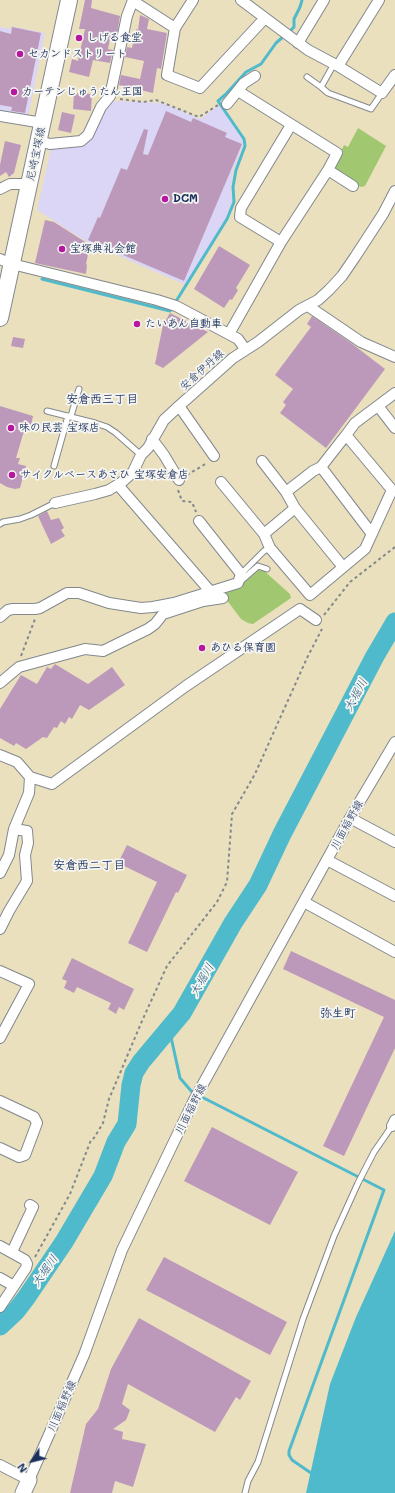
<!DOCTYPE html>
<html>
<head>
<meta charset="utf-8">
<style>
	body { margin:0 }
	#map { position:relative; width:395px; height:1493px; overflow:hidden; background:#eae0bd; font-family:Mali,sans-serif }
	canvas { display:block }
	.north { position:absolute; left:12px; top:1441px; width:40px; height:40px; -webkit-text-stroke:3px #f6f6f2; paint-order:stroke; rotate:235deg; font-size:11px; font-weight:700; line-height:16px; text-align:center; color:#1b2f5e }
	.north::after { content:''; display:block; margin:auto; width:14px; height:18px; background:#1b2f5e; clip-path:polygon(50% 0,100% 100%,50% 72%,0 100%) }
</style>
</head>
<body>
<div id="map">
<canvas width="395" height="1493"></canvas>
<div class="north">N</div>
</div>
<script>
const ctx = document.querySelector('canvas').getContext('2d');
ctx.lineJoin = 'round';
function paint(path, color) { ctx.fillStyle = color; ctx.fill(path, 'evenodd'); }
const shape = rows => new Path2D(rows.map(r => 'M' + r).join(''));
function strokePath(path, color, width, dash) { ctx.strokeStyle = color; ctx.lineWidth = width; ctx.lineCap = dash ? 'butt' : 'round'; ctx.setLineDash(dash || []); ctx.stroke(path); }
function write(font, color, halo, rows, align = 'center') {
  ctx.font = font + ' Mali,"Klee One",sans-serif'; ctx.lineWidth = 3.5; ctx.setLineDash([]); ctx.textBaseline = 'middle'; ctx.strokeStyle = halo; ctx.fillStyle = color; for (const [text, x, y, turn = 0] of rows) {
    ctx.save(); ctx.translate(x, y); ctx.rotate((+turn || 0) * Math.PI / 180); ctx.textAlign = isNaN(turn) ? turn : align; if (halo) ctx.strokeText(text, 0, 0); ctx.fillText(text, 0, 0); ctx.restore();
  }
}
paint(shape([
	[11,26,45,33,28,117,0,112,0,27,11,29],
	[118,101,162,103,200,119,218,106,220,106,242,139,243,145,233,171,231,188,232,202,226,218,186,285,87,242,37,210,51,148,83,144,88,142,104,107,111,102]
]), '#dcd6f6');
paint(shape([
	[358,128,386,146,365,186,361,187,334,171,333,168,344,145,348,147],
	[256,569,262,569,290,594,291,598,253,624,248,623,241,619,223,595,224,592]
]), '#a2c771');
paint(shape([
	[395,1231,395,1493,306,1493,330,1384,356,1317]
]), '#4fbacb');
strokePath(shape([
	[289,32,294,27,294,19,300,7,302,0],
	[42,279,170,311,227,219,234,202,233,187,236,170,245,146,244,139,218,101,226,94,246,72,261,64,276,43,284,36],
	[169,1028,180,1078,192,1092,384,1190,289,1451,289,1455,292,1460,311,1473]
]), '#4fbacb', 3);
strokePath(shape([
	[0,1326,16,1311,26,1298,64,1242,103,1176,116,1142,127,1124,131,1085,134,1073,141,1062,182,1013,233,923,258,885,282,834,375,656,395,622]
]), '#4fbacb', 19);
paint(shape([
	[85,0,92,0,91,8,120,16,117,34,111,33,108,49,113,50,110,63,93,60,89,77,69,72,72,59,78,61,85,29,79,29],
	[140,15,149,19,147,29,167,33,161,69,157,68,153,93,119,85,121,75,140,79,144,61,125,57,127,47,132,48,136,29,138,30],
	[12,27,41,33,25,113,11,111,12,107,0,105,0,31,11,34],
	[74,93,92,94,91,111,73,109],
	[166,111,191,122,193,118,227,133,225,137,242,144,184,281,88,240,98,217,100,218,121,168,127,170,144,129,148,130,143,154,148,155],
	[62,112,75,115,71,133,58,130],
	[5,141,21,145,14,173,9,177,6,172,0,176,0,165],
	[45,220,54,222,90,245,86,264,87,265,86,274,35,263],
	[219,246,250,265,236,288,238,290,232,300,230,299,224,308,194,289],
	[170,313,208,332,163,368,155,364,163,325],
	[312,316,351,343,385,369,326,448,280,413,286,405,283,402,293,389,275,375,311,327,307,324],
	[13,337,25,339,23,348,11,346],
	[0,406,33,416,31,425,26,424,16,458,20,458,18,464,26,466,20,488,15,489,7,487,0,483],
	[47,511,51,520,59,518,64,528,61,530,65,536,51,544,38,516],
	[55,664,88,684,112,667,125,685,89,710,80,705,72,719,69,717,65,724,61,721,57,728,54,727,47,738,43,737,26,749,16,743,14,746,0,738,0,709,21,675,37,684,47,667,51,669],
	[127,845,187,875,178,893,176,892,147,952,128,943,157,882,118,863],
	[291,951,395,1000,395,1048,344,1156,323,1146,384,1017,283,969],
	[72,958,134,989,124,1010,119,1007,116,1014,108,1009,111,1003,77,987,74,993,64,988,67,981,62,979],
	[212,1127,298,1172,270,1225,184,1181],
	[164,1257,287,1322,270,1355,146,1290],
	[139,1318,251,1381,240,1400,236,1397,215,1432,128,1384,122,1404,130,1410,126,1420,113,1429,123,1432,122,1439,146,1444,133,1487,115,1481,112,1493,70,1493,86,1424,98,1409,111,1369]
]), '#bc99ba');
const lane = shape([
	[334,64,321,87,328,93,371,109,382,93],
	[307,77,321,87],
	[47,411,95,423,107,427,116,433,141,455],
	[71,416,79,389],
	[54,466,68,416],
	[0,524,3,522,20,519,31,515,55,503],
	[267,569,258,566,242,580,241,574,264,551,270,548],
	[245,1493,248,1481,258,1462,303,1319,334,1236,358,1183,374,1152,392,1126]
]);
const street = shape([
	[193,0,175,28,167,75,200,88,265,18],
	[241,0,308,50,338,66,382,93,395,75],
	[133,1,175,28],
	[298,43,324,0],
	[338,66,379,0],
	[238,91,337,153,328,170,281,242],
	[227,104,244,83,255,76],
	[0,116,43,123],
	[39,141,50,144,81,141,88,135,101,107,110,96,127,16,133,0],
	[328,170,353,186],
	[0,189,10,184,29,184],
	[0,259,12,264,157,300,176,306,238,339,245,349],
	[308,306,361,342,395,357],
	[229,334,281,242,240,217,241,208,291,125],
	[179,406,214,456],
	[378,406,395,428],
	[152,439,164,455,179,480],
	[262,461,286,492,295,508,343,567],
	[321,467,372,534],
	[221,482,264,534],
	[118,485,210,591],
	[286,492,313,471,321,467,346,435],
	[55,503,95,494,109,490,122,482,133,472,141,455,148,448,164,420,179,406,233,358,258,342,299,310,318,300,329,290,342,276,355,257,383,214,395,191],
	[295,508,264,534,270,548,310,595,365,549,392,490,346,435,355,423,395,393],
	[0,617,8,610,13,609,35,609,40,608,67,593,79,593,109,603,141,608,153,607,174,603,238,583,241,574,199,521],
	[0,683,19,667,85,649,103,651,148,629,155,624,163,614,203,601,223,598],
	[0,755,17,762,30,777,52,784,186,686,300,609,316,620],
	[350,818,395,842],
	[327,860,395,896],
	[0,873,9,855,14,829],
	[304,902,395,952],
	[0,929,9,911,27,881,25,855,28,843,27,831,14,829,29,793,30,777],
	[0,971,29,984,0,1038],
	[0,1101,34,1117,37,1123,25,1155,19,1157,0,1148],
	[392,1126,395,1120],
	[0,1246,25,1260,27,1264,26,1268,14,1286],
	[12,1252,33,1207,30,1205],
	[0,1278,14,1286,0,1307],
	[0,1465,29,1480,84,1355,122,1250,193,1102,350,818,395,742]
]);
const secondary = shape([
	[23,1493,29,1480]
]);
const primary = shape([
	[0,318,69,0]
]);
strokePath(lane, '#82888e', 7);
strokePath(street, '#82888e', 12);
strokePath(secondary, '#82888e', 17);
strokePath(primary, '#82888e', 18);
strokePath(shape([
	[120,99,143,102,156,100,199,117,218,105],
	[187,475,207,463],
	[178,490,182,501,192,502,196,512],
	[324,615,350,582,395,547],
	[21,656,35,619],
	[35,1257,70,1194,91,1140,94,1138,103,1123,109,1099,142,1021,167,966,217,902,227,882,232,814,255,774,307,658,322,629]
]), '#82888e', 2, [3, 3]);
strokePath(lane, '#fff', 5);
strokePath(street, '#fff', 10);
strokePath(secondary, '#fff', 15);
strokePath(primary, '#fff', 16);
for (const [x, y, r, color] of [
	[79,38,4,"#b5179e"],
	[20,54,4,"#b5179e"],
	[14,92,4,"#b5179e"],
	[165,199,4,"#b5179e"],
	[62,249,4,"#b5179e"],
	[137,324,4,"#b5179e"],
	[11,428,4,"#b5179e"],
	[12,475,4,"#b5179e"],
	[202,648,4,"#b5179e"]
]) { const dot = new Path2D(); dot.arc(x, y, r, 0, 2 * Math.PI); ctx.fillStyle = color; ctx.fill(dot); strokePath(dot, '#f6f6f2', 1.5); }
write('bold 11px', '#1b2f5e', '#f6f6f2', [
	["しげる食堂",87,38],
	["セカンドストリート",28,54],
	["カーテンじゅうたん王国",22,92],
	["DCM",173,199],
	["宝塚典礼会館",70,249],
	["たいあん自動車",145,324],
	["味の民芸 宝塚店",19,428],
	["サイクルベースあさひ 宝塚安倉店",20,475],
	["あひる保育園",210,648]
], 'left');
write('11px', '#1b2f5e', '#f6f6f2', [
	["尼崎宝塚線",36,154,-78],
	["安倉伊丹線",202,370,-42],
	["川面稲野線",347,825,-61],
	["川面稲野線",191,1109,-63],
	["川面稲野線",62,1406,-66]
]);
write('bold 12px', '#1b2f5e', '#f6f6f2', [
	["安倉西三丁目",102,399],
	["安倉西二丁目",89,865],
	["弥生町",338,1013]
]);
write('italic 12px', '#2b597f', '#f6f6f2', [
	["大堀川",356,695,-62],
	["大堀川",202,980,-60],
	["大堀川",45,1271,-55]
]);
</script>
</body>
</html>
